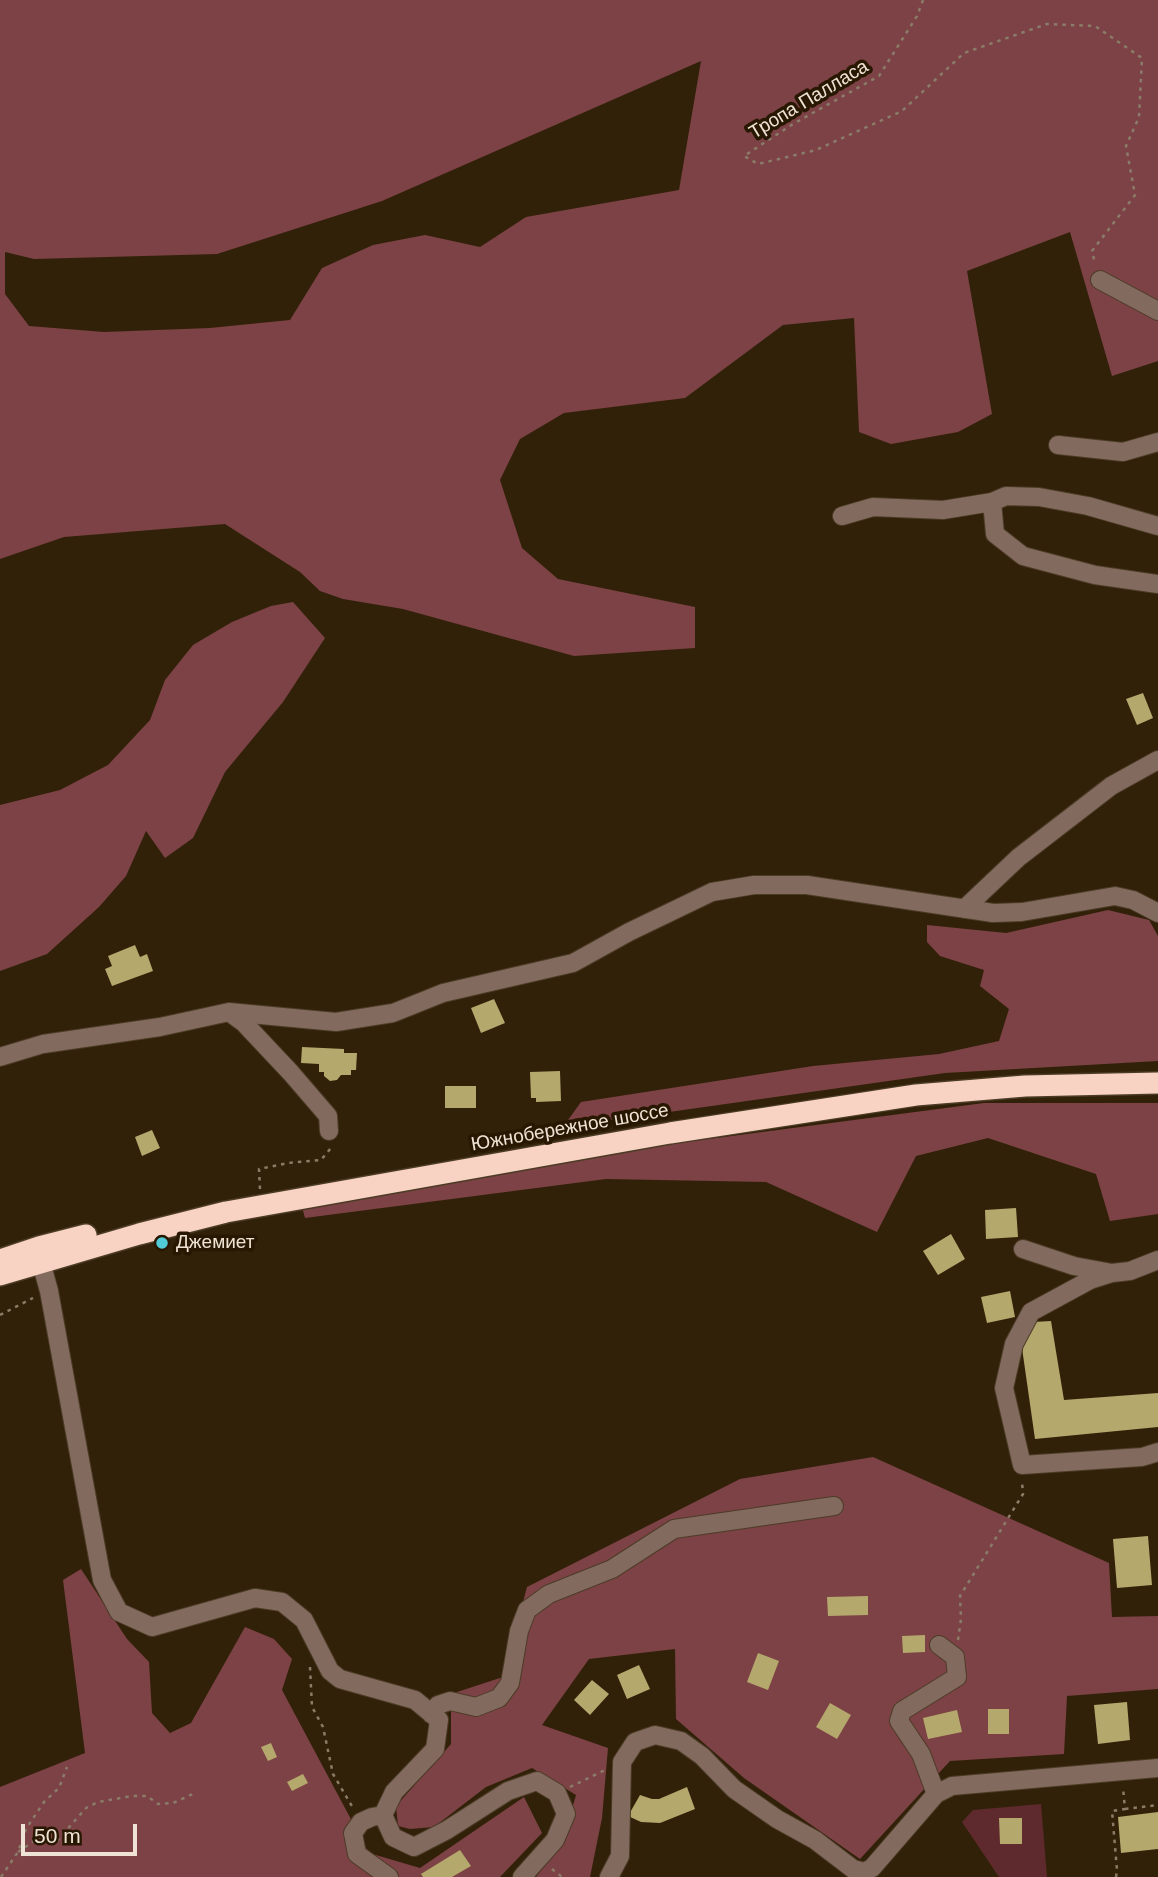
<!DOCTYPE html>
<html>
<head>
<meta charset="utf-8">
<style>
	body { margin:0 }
	#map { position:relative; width:1158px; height:1877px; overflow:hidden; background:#322109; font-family:Helvetica,sans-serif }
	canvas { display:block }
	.scale { position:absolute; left:21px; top:1824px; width:116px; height:32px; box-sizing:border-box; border:4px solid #efe3d5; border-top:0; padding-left:9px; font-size:21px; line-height:24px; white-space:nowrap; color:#efe3d5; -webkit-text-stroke:5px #281701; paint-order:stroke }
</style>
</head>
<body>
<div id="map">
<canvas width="1158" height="1877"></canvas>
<div class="scale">50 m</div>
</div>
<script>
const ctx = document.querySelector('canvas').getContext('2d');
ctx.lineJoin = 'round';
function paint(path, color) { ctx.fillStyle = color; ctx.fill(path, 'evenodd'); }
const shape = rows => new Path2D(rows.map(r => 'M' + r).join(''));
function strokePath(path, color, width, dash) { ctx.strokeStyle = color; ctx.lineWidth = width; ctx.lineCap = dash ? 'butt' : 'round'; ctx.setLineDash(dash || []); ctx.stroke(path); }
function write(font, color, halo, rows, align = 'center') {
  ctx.font = font + ' Helvetica,sans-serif'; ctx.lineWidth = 7; ctx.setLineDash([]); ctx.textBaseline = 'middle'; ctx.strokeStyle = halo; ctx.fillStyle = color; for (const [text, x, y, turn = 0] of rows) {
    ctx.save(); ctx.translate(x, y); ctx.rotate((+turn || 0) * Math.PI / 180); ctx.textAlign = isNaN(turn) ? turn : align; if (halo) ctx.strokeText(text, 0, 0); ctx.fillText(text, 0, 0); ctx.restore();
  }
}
paint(shape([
	[1041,1804,1047,1877,999,1877,962,1822,973,1810]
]), '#5e2a2d');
paint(shape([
	[0,0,1158,0,1158,361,1112,376,1070,232,967,271,992,414,958,432,891,444,859,432,854,318,783,325,685,398,564,413,520,439,500,480,522,548,558,579,695,607,695,648,574,656,403,609,343,599,320,591,300,572,225,524,64,537,0,559],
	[701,61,679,190,526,217,480,247,425,235,373,245,322,268,290,320,210,328,104,332,29,326,5,294,5,252,34,259,217,254,382,201],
	[293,602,325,638,283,702,225,772,193,838,165,858,146,831,126,876,99,907,47,954,0,971,0,805,60,790,108,765,150,720,165,680,193,645,232,622,271,606],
	[1108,910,1149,920,1158,936,1158,1061,945,1073,563,1127,581,1102,813,1066,939,1054,999,1041,1009,1009,980,986,984,970,940,956,927,942,927,925,1006,933],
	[984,1103,1158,1103,1158,1214,1110,1221,1096,1174,988,1138,916,1156,877,1232,766,1182,606,1179,305,1218,302,1207,594,1154],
	[873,1457,1109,1563,1112,1617,1158,1616,1158,1689,1067,1696,1064,1754,950,1761,860,1859,744,1778,676,1719,675,1649,589,1659,542,1725,608,1748,602,1818,590,1877,536,1877,562,1843,576,1795,532,1768,486,1787,434,1827,410,1829,398,1826,396,1806,451,1744,451,1694,503,1677,527,1587,740,1479],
	[81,1569,127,1639,149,1662,152,1713,170,1733,191,1723,245,1627,274,1639,292,1659,282,1690,369,1853,420,1868,524,1797,542,1833,500,1877,0,1877,0,1787,85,1753,63,1580]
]), '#7c4245');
paint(shape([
	[1143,693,1153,718,1137,725,1126,699],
	[135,945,140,957,147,954,153,971,112,986,105,969,112,966,108,956],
	[494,999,505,1023,481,1033,471,1008],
	[302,1047,344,1049,344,1053,357,1053,356,1070,351,1070,351,1075,341,1075,337,1080,330,1081,324,1076,324,1072,319,1072,319,1064,301,1063],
	[560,1071,561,1101,536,1102,536,1098,531,1098,530,1072],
	[445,1086,476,1086,476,1108,445,1108],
	[152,1130,160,1148,142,1156,135,1137],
	[1016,1208,1018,1237,986,1239,985,1210],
	[951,1234,965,1259,938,1275,923,1251],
	[1010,1291,1015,1317,987,1323,981,1297],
	[1051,1321,1064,1400,1158,1393,1158,1427,1035,1439,1022,1348,1033,1322],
	[1148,1536,1152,1585,1117,1588,1113,1539],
	[868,1596,868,1615,828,1616,827,1597],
	[925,1635,925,1652,903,1653,902,1636],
	[758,1653,779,1661,768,1690,747,1682],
	[639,1665,650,1689,627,1699,617,1675],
	[592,1680,609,1694,590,1715,574,1700],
	[1127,1702,1130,1740,1098,1744,1094,1705],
	[830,1703,851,1715,837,1739,816,1727],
	[988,1709,1009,1709,1009,1734,988,1734],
	[957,1710,962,1732,928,1739,923,1718],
	[271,1743,277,1757,268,1761,261,1747],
	[303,1774,308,1783,292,1791,287,1782],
	[687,1787,695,1809,660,1823,641,1822,628,1816,640,1795,652,1799,659,1799],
	[1158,1812,1158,1849,1121,1853,1118,1817],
	[999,1818,1022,1818,1022,1844,1000,1844],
	[460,1850,471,1866,452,1877,423,1877,421,1874]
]), '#b5a86d');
const minor = shape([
	[1100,280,1158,311],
	[1058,445,1123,452,1158,442],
	[842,516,873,507,943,510,992,502],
	[1158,526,1088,506,1039,497,1006,496,992,502,995,534,1023,556,1095,575,1158,584],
	[964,909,1019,857,1111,786,1158,760],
	[229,1012,244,1023,291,1073,328,1116,329,1131],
	[0,1057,43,1044,160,1027,229,1012,336,1022,393,1013,443,993,573,963,629,932,712,892,754,885,807,885,993,913,1022,912,1115,896,1133,900,1158,913],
	[1023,1249,1074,1266,1112,1273,1130,1271,1158,1260],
	[41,1262,49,1291,102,1580,119,1612,152,1627,255,1598,282,1602,304,1620,330,1671,340,1679,415,1700,439,1720,435,1749,394,1792,383,1815,393,1837,414,1847,447,1830,508,1791,537,1781,557,1793,566,1814,555,1840,522,1877],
	[1112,1273,1090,1280,1031,1312,1014,1344,1004,1388,1022,1465,1142,1457,1158,1452],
	[431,1714,438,1705,450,1701,476,1707,499,1698,510,1683,519,1631,527,1610,549,1594,612,1569,674,1529,834,1506],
	[936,1794,921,1754,899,1721,902,1711,957,1677,955,1657,939,1645],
	[383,1815,372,1817,361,1822,353,1833,357,1854,389,1877],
	[609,1877,620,1856,622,1762,635,1742,655,1735,681,1741,702,1756,734,1789,777,1819,815,1840,853,1869,864,1872,872,1868,936,1794,952,1786,1158,1768]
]);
const highway = shape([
	[0,1260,39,1247,86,1235],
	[0,1275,139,1234,226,1212,670,1133,916,1095,1025,1086,1158,1083]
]);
strokePath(minor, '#4c3c26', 20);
strokePath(highway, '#4c3c26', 24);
strokePath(shape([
	[923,0,917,16,879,76,793,124,744,156,758,164,816,150,902,111,964,53,1047,24,1095,26,1142,58,1139,117,1126,146,1135,195,1092,251,1095,263],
	[260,1189,259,1169,288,1163,321,1160,331,1148],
	[0,1315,33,1298],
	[958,1640,961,1619,960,1596,1023,1494,1022,1482],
	[310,1667,312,1707,323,1727,333,1774,353,1808],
	[570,1787,605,1770],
	[1125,1809,1158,1805],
	[18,1852,34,1841,57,1841,86,1808,98,1802,132,1796,147,1796,158,1804,173,1803,195,1793],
	[552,1869,562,1877],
	[1,1877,18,1852,26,1829,44,1802,59,1788,67,1767],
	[1116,1877,1117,1870,1112,1811,1125,1809,1123,1788]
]), '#8b7c69', 2.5, [3.5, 5]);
strokePath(minor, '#836a5f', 18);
strokePath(highway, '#f8d2c2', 21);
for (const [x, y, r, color] of [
	[162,1243,7,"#52cbd8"]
]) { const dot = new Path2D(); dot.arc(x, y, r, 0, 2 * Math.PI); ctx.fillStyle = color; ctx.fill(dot); strokePath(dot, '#281701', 2.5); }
write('19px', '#efe3d5', '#281701', [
	["Тропа Палласа",809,100,-31],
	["Южнобережное шоссе",570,1128,-10]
]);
write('19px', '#efe3d5', '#281701', [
	["Джемиет",176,1243]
], 'left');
</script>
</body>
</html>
